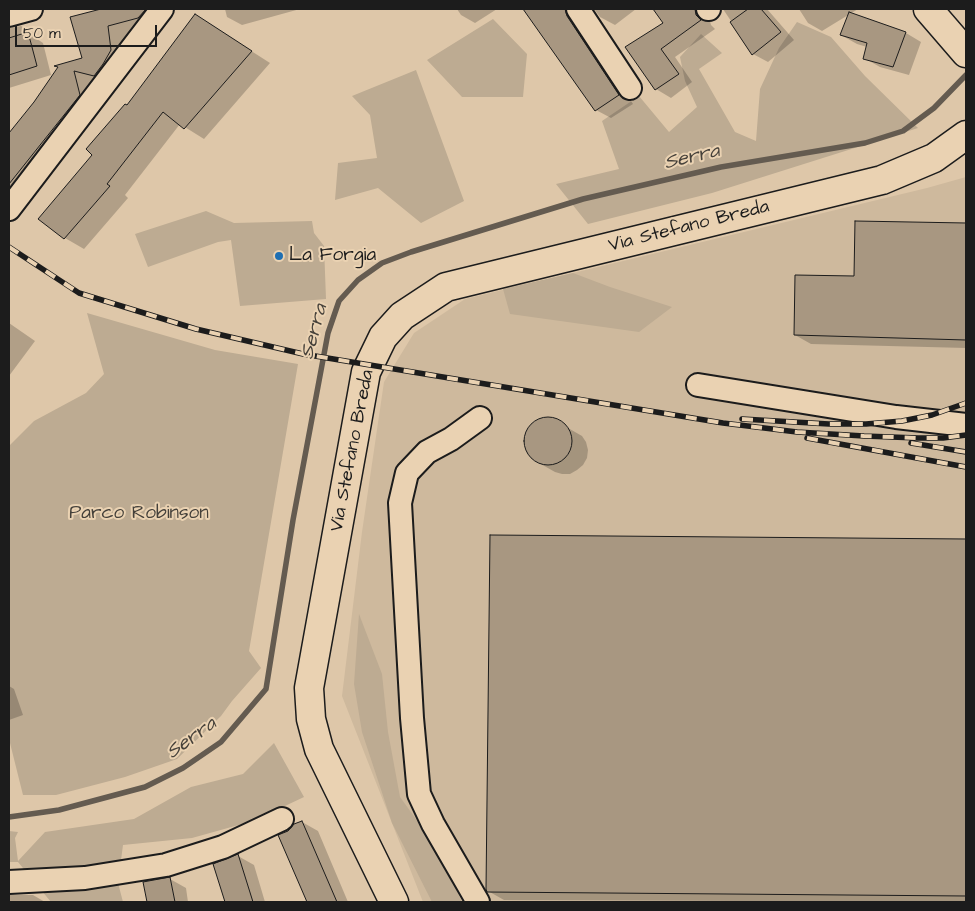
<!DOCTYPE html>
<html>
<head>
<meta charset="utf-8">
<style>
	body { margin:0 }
	#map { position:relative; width:975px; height:911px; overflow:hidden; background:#dec7a9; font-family:"Architects Daughter",sans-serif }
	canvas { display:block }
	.frame { position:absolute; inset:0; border:10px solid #1c1c1c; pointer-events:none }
	.scale { position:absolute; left:15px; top:25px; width:142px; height:22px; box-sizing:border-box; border:2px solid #1c1c1c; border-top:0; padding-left:6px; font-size:15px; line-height:18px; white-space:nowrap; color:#1c1c1c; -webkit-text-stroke:4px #ead2b2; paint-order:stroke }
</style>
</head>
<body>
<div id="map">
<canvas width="975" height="911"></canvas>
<div class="frame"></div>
<div class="scale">50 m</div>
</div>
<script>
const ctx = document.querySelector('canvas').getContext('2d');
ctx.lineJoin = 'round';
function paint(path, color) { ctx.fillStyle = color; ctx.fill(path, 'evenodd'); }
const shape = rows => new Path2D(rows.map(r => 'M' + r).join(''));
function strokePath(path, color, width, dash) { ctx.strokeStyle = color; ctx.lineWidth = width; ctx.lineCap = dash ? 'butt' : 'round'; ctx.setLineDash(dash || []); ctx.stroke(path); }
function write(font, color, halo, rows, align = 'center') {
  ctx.font = font + ' "Architects Daughter",sans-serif'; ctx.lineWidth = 4; ctx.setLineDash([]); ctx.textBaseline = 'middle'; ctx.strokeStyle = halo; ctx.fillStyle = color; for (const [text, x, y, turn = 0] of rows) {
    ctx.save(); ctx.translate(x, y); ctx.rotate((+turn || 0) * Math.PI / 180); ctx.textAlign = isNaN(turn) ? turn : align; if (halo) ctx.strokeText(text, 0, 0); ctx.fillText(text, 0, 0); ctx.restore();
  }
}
paint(shape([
	[966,177,966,902,423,902,342,696,362,532,384,382,414,333,465,299,927,188]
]), '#ceb99d');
paint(shape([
	[493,19,527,54,523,97,462,97,427,60],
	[797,22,831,37,865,76,918,128,712,193,588,224,556,184,619,169,602,121,639,96,669,132,697,107,685,81,680,57,701,34,722,53,699,69,735,132,756,141,760,89,779,48],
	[416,70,464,201,421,223,378,188,335,200,338,163,377,158,370,115,352,96],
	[206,211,234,223,312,221,314,233,324,246,326,299,240,306,231,240,218,242,148,267,135,234],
	[573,273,610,287,672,307,639,332,510,314,503,289],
	[87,313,215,350,298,364,249,651,261,668,232,701,221,716,177,759,125,777,56,795,23,795,9,739,9,446,34,421,86,393,104,374],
	[359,614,382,674,388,732,400,797,434,844,462,902,432,902,392,823,362,732,354,684],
	[274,743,304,797,253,821,192,838,123,845,118,883,123,902,51,902,18,862,9,862,9,831,18,832,15,838,18,861,45,832,134,819,191,787,243,774]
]), '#bdab92');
paint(shape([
	[9,9,12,20,11,28,21,26,37,35,37,39,43,43,51,75,9,88],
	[106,9,158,9,157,29,126,36,129,61,113,86,92,80,98,106,9,209,9,135,35,103,83,59,72,18],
	[225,9,300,9,242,25,227,17],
	[457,9,497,9,475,23,461,15],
	[524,9,583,9,582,26,633,104,611,118,596,110],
	[594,9,636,9,615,25,600,17],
	[655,9,713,9,709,17,711,25,715,29,675,57,692,82,671,98,656,89,627,48,665,23],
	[723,9,767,9,794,40,768,62,753,54],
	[799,9,858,9,822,31,808,23],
	[850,14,906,33,921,42,909,75,880,67,864,58,867,47,857,44,841,35],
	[195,15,270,63,204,139,180,124,125,195,128,198,84,249,65,238,40,219,94,155],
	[856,222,966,224,966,348,811,344,795,335,855,278],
	[9,323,35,341,9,376],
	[544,418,552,418,568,428,582,436,586,442,588,450,587,458,583,465,577,470,570,474,562,474,555,472,532,459,527,453,524,438,531,425],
	[491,536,966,541,966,902,504,900,488,891],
	[9,686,14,689,23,715,9,720],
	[302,822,318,831,348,902,309,902,280,836],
	[238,856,254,865,265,902,226,902,214,865],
	[170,879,186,888,188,902,148,902,145,883],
	[9,895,33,895,45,902,9,902]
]), '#0003');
strokePath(shape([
	[9,817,59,810,145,787,183,768,221,742,266,689,293,520,328,333,339,301,358,280,382,263,411,252,583,199,721,167,865,143,903,131,934,108,966,75]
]), '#645b50', 5.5);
const building = shape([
	[101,9,146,9,138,18,108,26,111,50,103,64,94,76,74,71,80,95,9,184,9,133,34,102,58,67,54,66,82,58,70,17,101,9],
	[523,9,565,9,567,16,619,95,595,111,523,9],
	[653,9,695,9,696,15,701,20,661,49,679,74,655,90,625,47,663,23,653,9],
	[748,9,761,9,781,32,752,55,730,22,748,9],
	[849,12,906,32,893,67,863,59,867,43,840,35,849,12],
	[195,14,252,51,184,129,163,112,107,184,110,186,64,239,38,219,92,155,86,149,125,104,127,105,195,14],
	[28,32,37,66,9,75,9,38,28,32],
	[855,221,966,223,966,340,794,335,795,275,854,276,855,221],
	'524 441a24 24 0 1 1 48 0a24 24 0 1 1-48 0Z',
	[490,535,966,539,966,896,487,892,486,889,490,535],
	[302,821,337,902,307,902,278,835,288,831,294,824,302,821],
	[238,854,253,902,225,902,213,864,238,854],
	[170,877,175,902,147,902,143,882,170,877]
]);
paint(building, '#a89781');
strokePath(building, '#1c1c1c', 1);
const minor = shape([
	[578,9,630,88],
	[708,9,709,9],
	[9,15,31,9],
	[9,209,162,9],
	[698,385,896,417,966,425],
	[9,882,85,878,166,865,223,847,282,819],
	[478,902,433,824,419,794,412,718,400,503,407,473,427,452,451,439,480,418]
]);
const major = shape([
	[928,9,966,53],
	[394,902,319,749,311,719,309,688,366,372,383,337,402,316,446,287,882,180,934,158,966,135]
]);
strokePath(minor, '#1c1c1c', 26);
strokePath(major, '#1c1c1c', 31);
strokePath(minor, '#ead2b2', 22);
strokePath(major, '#ead2b2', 28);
const rail = shape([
	[9,247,79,293,196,329,303,354,723,423,797,432,864,436,918,438,943,438,966,435],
	[742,419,829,424,866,424,902,421,932,415,966,403],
	[807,438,966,467],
	[911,443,966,452]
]);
strokePath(rail, '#1c1c1c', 5.5);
strokePath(rail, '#ead2b2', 4, [11]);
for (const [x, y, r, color] of [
	[279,256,5,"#1f6fb2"]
]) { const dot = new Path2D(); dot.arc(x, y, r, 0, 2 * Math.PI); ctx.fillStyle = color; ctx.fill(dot); strokePath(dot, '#ead2b2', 2); }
write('19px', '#1c1c1c', '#ead2b2', [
	["Via Stefano Breda",689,227,-14],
	["Via Stefano Breda",353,451,-79]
]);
write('19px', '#1c1c1c', '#ead2b2', [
	["La Forgia",289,256]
], 'left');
write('19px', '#44403a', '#ead2b2', [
	["Parco Robinson",139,514]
]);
write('italic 20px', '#46413a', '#ead2b2', [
	["Serra",692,158,-13],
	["Serra",315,332,-75],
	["Serra",192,739,-36]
]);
</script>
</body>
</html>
